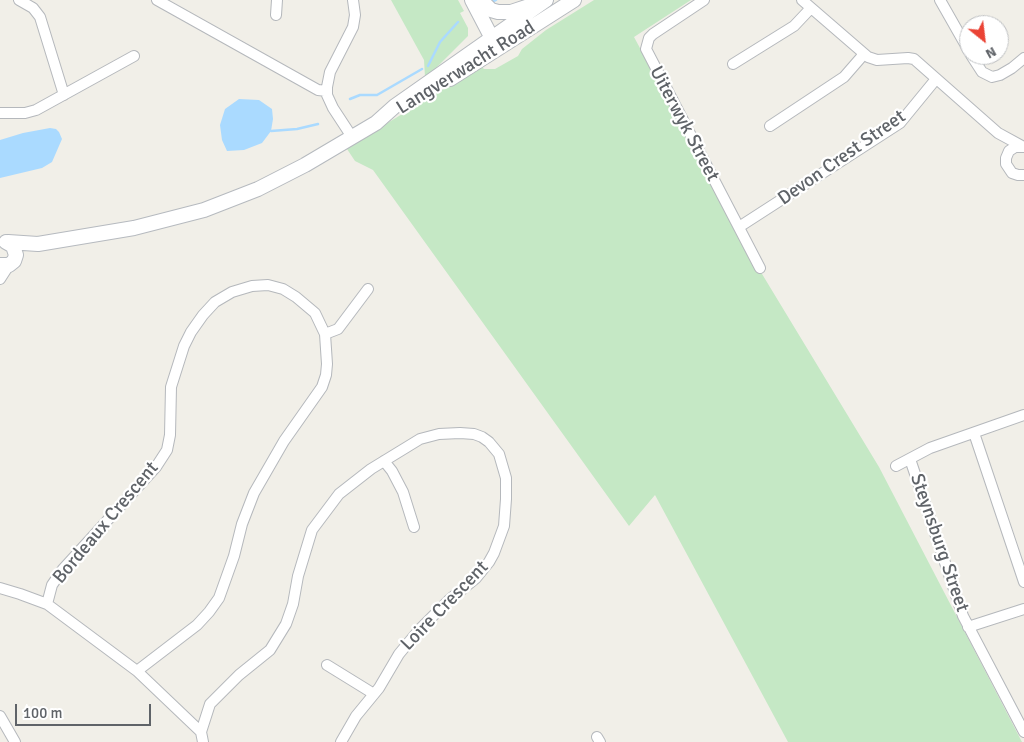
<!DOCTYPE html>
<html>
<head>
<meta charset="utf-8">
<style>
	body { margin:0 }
	#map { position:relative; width:1024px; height:742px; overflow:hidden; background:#f1efe8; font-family:Signika,sans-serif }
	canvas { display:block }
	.north { position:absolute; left:959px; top:15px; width:50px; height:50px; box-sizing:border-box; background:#fff; border:1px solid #bfc1c3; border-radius:50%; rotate:151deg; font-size:14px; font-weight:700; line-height:20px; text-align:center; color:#5f6368 }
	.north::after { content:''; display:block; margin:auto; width:18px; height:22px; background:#ea4335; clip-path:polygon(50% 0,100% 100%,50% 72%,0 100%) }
	.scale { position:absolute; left:15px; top:704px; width:136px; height:22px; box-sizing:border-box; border:2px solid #5f6368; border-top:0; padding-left:6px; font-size:15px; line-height:18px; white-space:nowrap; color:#5f6368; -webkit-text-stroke:4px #fff; paint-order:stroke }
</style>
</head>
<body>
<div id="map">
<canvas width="1024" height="742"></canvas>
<div class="north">N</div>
<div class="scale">100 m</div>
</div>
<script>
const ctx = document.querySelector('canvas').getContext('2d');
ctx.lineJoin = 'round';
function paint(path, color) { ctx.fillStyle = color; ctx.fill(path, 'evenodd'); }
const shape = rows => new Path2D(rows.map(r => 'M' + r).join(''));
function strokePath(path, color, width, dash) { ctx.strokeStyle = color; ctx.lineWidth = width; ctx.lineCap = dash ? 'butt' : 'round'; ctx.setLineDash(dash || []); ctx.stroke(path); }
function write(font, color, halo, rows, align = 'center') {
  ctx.font = font + ' Signika,sans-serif'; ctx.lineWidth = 4.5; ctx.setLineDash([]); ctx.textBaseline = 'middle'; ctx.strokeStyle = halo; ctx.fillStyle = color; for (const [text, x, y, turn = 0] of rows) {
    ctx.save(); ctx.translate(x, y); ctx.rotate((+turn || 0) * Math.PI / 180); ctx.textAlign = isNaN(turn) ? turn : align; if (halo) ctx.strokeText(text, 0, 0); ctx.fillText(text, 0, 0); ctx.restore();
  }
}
paint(shape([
	[391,0,458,0,464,11,460,13,468,28,468,36,433,71,425,77,424,60],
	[594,0,691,0,634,37,759,269,879,467,1022,742,788,742,655,495,629,526,373,170,355,161,347,149,353,144,481,66,484,69,495,69,518,56,522,49,546,30]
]), '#c5e8c5');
paint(shape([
	[239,99,259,100,272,109,273,119,271,131,262,143,244,150,227,151,222,140,220,125,225,109],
	[50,128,56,129,59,132,62,139,52,162,42,168,0,178,0,140,23,133]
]), '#aadaff');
strokePath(shape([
	[490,3,496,0],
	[428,66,440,42,458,22],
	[350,99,360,95,377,95,422,69],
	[271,131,297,129,318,124]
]), '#aadaff', 2.5);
const street = shape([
	[19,0,33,8,40,17,64,95],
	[157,0,318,90,327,91],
	[704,0,653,34,649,38,646,49,760,268],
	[802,0,868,57,877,60,908,58,914,59,998,133,1022,146],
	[940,0,969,51],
	[276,15,277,0],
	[971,55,982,72,992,77,1000,75,1012,68,1024,58],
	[733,64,794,26,811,8],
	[0,113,25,113,36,110,134,56],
	[770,126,844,77,864,54],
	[352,137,333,108,327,95,327,87,330,72,353,27,355,15,353,0],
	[1024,147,1015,147,1009,151,1006,158,1006,164,1012,173,1018,175,1024,175],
	[739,227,900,123,936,79],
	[0,279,9,265],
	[325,334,338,329,368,289],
	[974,433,1024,582],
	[910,459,963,616,1024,732],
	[384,461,392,471,403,492,414,527],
	[896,466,930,448,1024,415],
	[0,588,20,594,47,604,137,671,201,732],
	[47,604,52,585,63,569,156,467,167,450,170,435,171,387,184,346,191,332,203,315,215,302,232,292,252,286,268,285,283,289,296,297,315,313,325,334,327,364,326,375,322,387,284,441,254,493,242,524,234,556,219,598,209,612,197,625,137,671],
	[968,627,1024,609],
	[327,665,374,694],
	[0,716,15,742],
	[597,737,600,742],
	[203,742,201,732,210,704,239,675,270,650,286,624,293,604,298,576,312,530,339,494,371,469,420,439,439,434,460,433,474,434,482,437,489,442,499,454,506,478,506,499,504,526,494,553,489,562,476,578,449,600,419,630,399,654,379,688,356,716,341,742]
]);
const secondary = shape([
	[472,0,496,46],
	[481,0,491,10,498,12,511,12,532,5],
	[450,79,574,0],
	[8,242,38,244,134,228,204,210,258,189,305,165,376,123,395,106,546,0],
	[0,265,9,265,14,261,16,255,13,246,6,242]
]);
strokePath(street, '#b5b8bc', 12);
strokePath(secondary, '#b6babf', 16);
strokePath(street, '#fff', 10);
strokePath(secondary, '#fff', 14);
write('19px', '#5f6368', '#fff', [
	["Langverwacht Road",466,68,-32],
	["Uiterwyk Street",684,124,62],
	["Devon Crest Street",842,158,-35],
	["Bordeaux Crescent",106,523,-50],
	["Steynsburg Street",939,543,71],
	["Loire Crescent",445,606,-46]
]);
</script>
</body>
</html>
